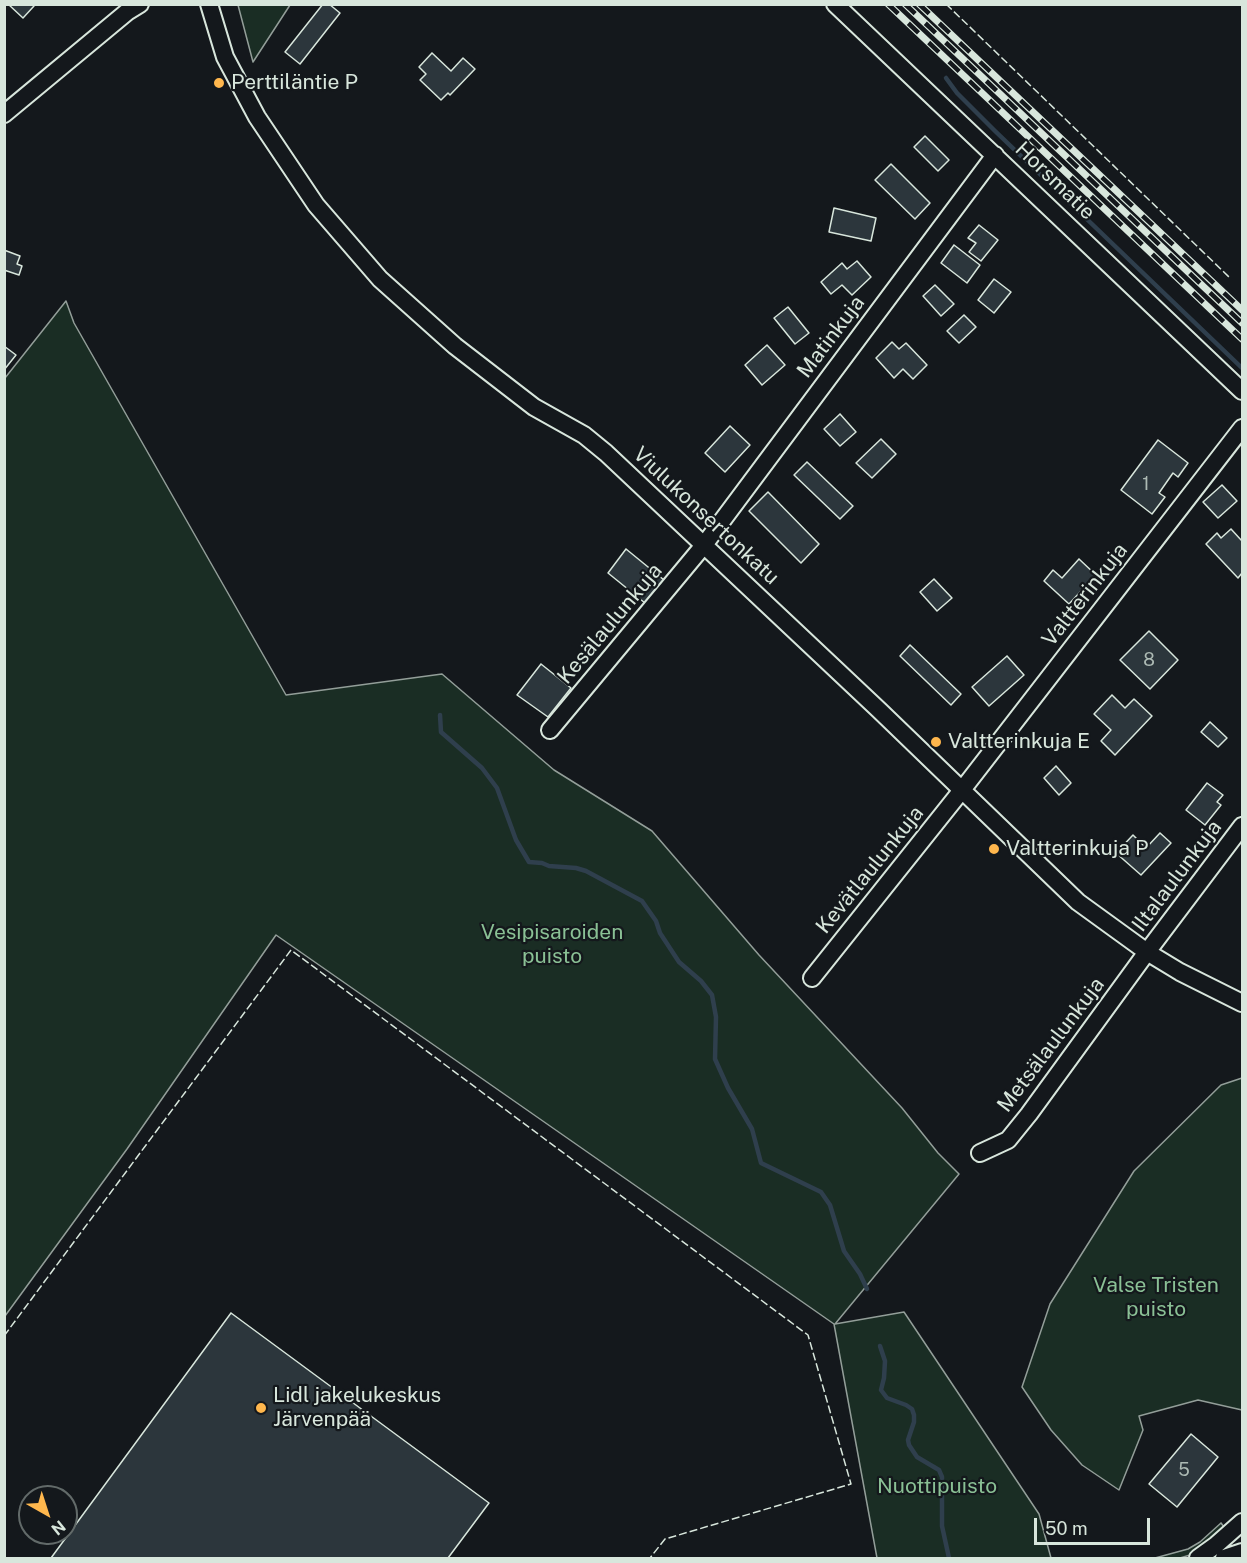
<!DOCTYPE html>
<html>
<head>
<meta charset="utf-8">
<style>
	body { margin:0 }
	#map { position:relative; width:1247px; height:1563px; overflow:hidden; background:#14181c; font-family:"Public Sans",sans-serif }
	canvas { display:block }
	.frame { position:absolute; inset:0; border:6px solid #d8e6dc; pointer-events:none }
	.north { position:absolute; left:18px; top:1485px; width:60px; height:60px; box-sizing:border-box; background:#14181c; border:2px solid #626a69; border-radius:50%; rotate:141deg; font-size:16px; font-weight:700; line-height:24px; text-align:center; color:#d8e6dc }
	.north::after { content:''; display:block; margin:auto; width:21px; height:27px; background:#ffb74d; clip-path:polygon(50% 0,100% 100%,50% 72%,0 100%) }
	.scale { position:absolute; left:1034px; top:1518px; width:116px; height:27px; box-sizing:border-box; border:3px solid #d8e6dc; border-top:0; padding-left:8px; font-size:18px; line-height:21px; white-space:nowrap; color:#d8e6dc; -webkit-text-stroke:4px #14181c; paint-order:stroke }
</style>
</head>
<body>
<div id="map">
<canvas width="1247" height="1563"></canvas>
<div class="frame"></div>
<div class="north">N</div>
<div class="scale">50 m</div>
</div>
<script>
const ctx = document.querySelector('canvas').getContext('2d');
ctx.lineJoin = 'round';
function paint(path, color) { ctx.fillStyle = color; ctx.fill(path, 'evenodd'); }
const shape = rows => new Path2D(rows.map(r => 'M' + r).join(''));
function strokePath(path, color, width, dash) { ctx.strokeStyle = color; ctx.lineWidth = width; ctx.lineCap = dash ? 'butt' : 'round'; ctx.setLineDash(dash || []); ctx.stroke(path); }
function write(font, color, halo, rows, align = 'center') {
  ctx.font = font + ' "Public Sans",sans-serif'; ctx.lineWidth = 4.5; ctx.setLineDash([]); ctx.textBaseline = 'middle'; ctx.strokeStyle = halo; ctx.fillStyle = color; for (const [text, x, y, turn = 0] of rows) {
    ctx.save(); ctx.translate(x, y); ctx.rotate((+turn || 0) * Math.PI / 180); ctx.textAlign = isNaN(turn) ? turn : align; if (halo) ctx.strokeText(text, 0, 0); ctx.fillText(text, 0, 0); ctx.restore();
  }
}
const green = shape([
	[238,5,290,5,253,62,238,5],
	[66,301,74,323,286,695,442,674,554,770,652,831,759,955,902,1108,938,1153,959,1174,835,1324,904,1312,1039,1514,1051,1558,877,1558,834,1324,276,935,127,1149,5,1316,5,378,66,301],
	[1242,1078,1242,1410,1198,1400,1139,1416,1143,1430,1119,1490,1082,1465,1051,1430,1022,1387,1050,1304,1134,1171,1221,1085,1242,1078],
	[1221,1523,1224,1527,1211,1540,1190,1555,1180,1558,1155,1558,1188,1549,1200,1542,1221,1523]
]);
paint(green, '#1a2d24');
strokePath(green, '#939e99', 1.5);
strokePath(shape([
	[946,78,957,93,995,131,1242,368],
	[440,715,441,732,482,768,497,788,516,840,529,862,542,863,549,866,576,868,586,871,642,901,656,921,660,933,679,962,701,981,712,995,716,1017,715,1059,728,1088,752,1129,761,1163,821,1192,830,1205,844,1251,860,1274,867,1289],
	[880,1346,885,1361,884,1378,881,1390,887,1398,906,1405,912,1409,914,1415,914,1422,908,1440,909,1445,917,1457,939,1470,942,1477,942,1526,949,1558]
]), '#2f3f4d', 4.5);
const building = shape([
	[8,4,33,4,34,6,23,18,8,4],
	[323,4,329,4,340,13,300,64,285,52,323,4],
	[432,53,451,71,463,58,475,69,450,95,448,93,441,100,420,80,426,74,419,67,432,53],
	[925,136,949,160,938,171,914,147,925,136],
	[891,164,930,203,915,219,875,180,891,164],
	[834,208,876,218,871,241,829,232,834,208],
	[979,225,998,240,981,261,969,252,976,243,968,238,979,225],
	[954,245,980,265,967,283,941,263,954,245],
	[4,250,20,256,17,264,22,266,19,275,4,270,4,250],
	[857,261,871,277,852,295,842,285,831,294,821,282,842,263,847,269,857,261],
	[994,279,1011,292,994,313,978,300,994,279],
	[935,285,954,304,941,316,923,296,935,285],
	[788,307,809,333,795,344,774,318,788,307],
	[964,315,976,327,959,343,947,331,964,315],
	[892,342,899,349,906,343,927,365,913,379,903,369,894,378,876,358,892,342],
	[767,345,785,365,762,385,745,365,767,345],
	[4,346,16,355,4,370,4,346],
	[840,414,856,432,840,446,824,429,840,414],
	[730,426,750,445,725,472,705,453,730,426],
	[881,439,896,454,872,478,856,463,881,439],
	[1158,440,1188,463,1178,477,1173,473,1159,493,1165,497,1152,514,1121,490,1158,440],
	[807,462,853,506,840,519,794,475,807,462],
	[1222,485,1237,501,1218,518,1203,502,1222,485],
	[768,492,819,544,801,563,749,511,768,492],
	[1231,529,1242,541,1242,573,1238,578,1206,544,1217,533,1221,538,1231,529],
	[626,549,664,580,645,603,608,573,626,549],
	[1079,559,1096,575,1069,604,1044,581,1053,570,1062,578,1079,559],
	[934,579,952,598,937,611,920,592,934,579],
	[1149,631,1178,660,1150,689,1120,660,1149,631],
	[910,645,961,694,951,705,900,656,910,645],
	[1007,656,1024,675,989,706,972,687,1007,656],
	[541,664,571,688,548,717,517,695,541,664],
	[1112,695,1125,708,1134,699,1152,716,1115,755,1101,741,1111,730,1094,714,1112,695],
	[1210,722,1227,738,1218,747,1201,732,1210,722],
	[1056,766,1071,783,1059,795,1044,778,1056,766],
	[1207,783,1223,795,1217,802,1221,805,1205,825,1186,810,1207,783],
	[1160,833,1171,843,1141,875,1116,853,1133,835,1146,848,1160,833],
	[231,1313,489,1503,448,1558,51,1558,231,1313],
	[1191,1434,1218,1457,1177,1507,1149,1484,1191,1434]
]);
paint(building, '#2c363c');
strokePath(building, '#d8e6dc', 1.5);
const minor = shape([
	[209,4,225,57,257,117,316,205,380,279,455,346,534,407,584,435,606,453,879,710,1078,902,1147,952,1180,972,1242,1003],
	[835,4,1242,391],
	[4,114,127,12,140,4],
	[550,730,704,545,995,155],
	[812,978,962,790,1242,428],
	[980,1153,1008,1140,1029,1114,1147,952,1242,826],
	[1198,1558,1216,1545,1242,1522],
	[1224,1558,1242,1552]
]);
strokePath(minor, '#d8e6dc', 20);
strokePath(minor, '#14181c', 16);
const rail = shape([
	[888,4,1242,339],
	[905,4,1242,323],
	[919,4,1242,310]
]);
strokePath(rail, '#d8e6dc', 7);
strokePath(rail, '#14181c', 4.5, [14]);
strokePath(shape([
	[946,4,1229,277],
	[4,1336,291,950,808,1335,851,1484,665,1539,650,1558]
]), '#d8e6dc', 1.5, [8, 3]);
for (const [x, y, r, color] of [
	[219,83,6,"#ffb74d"],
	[936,742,6,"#ffb74d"],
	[994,849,6,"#ffb74d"],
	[261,1408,6,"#ffb74d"]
]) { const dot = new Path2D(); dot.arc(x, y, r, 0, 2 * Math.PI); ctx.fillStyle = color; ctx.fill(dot); strokePath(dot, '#14181c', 2); }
write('18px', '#adbab4', null, [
	["1",1146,484],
	["8",1149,660],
	["5",1184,1470]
]);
write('21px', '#d8e6dc', '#14181c', [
	["Perttiläntie P",231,83],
	["Valtterinkuja E",948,742],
	["Valtterinkuja P",1006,849],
	["Lidl jakelukeskus",273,1396],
	["Järvenpää",273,1420]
], 'left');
write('21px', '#d8e6dc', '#14181c', [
	["Horsmatie",1055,181,44],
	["Matinkuja",831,337,-53],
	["Viulukonsertonkatu",706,516,43],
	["Valtterinkuja",1085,595,-52],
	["Kesälaulunkuja",610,624,-50],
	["Kevätlaulunkuja",870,870,-51],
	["Iltalaulunkuja",1177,876,-53],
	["Metsälaulunkuja",1051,1045,-53]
]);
write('21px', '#8ac095', '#14181c', [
	["Vesipisaroiden",552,933],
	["puisto",552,957],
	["Valse Tristen",1156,1286],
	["puisto",1156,1310],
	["Nuottipuisto",937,1487]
]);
</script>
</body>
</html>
